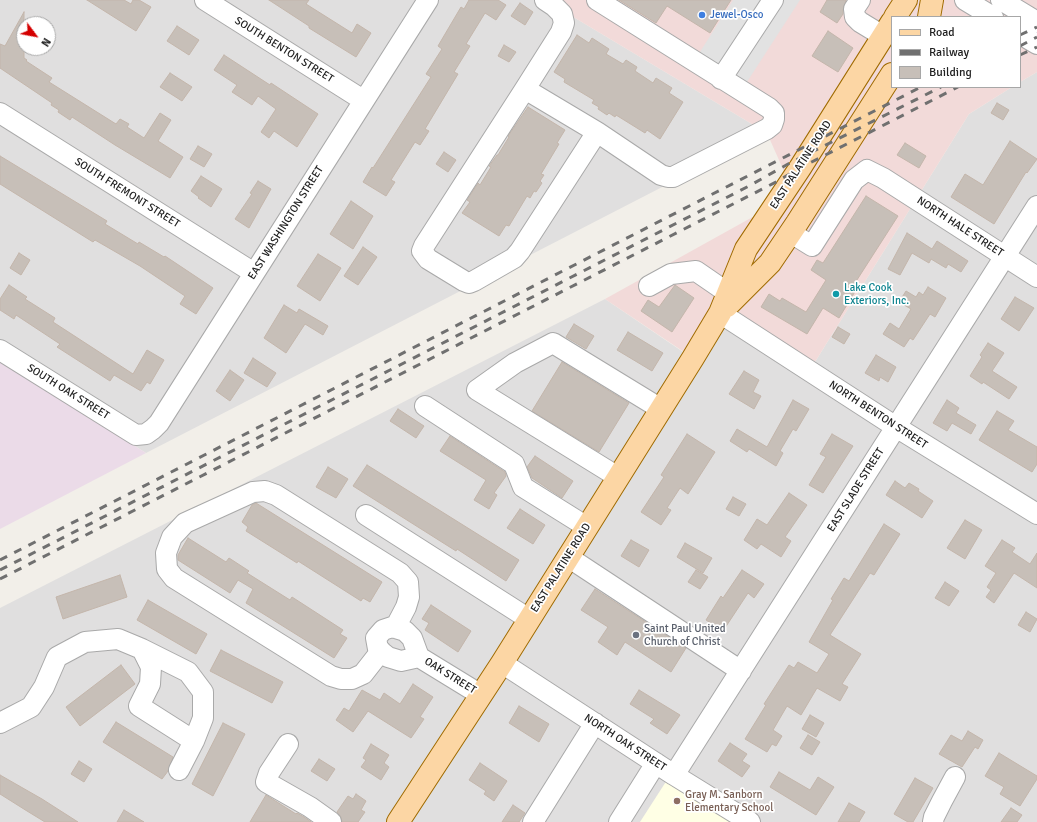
<!DOCTYPE html>
<html>
<head>
<meta charset="utf-8">
<style>
	body { margin:0 }
	#map { position:relative; width:1037px; height:822px; overflow:hidden; background:#f2efe9; font-family:Signika,sans-serif }
	canvas { display:block }
	.legend { position:absolute; left:891px; top:16px; width:130px; height:72px; box-sizing:border-box; background:#fff; border:1px solid #a7a7a7; margin:0; padding:5px 7px; list-style:none; font-size:12px; color:#222 }
	.legend li { display:flex; align-items:center; gap:8px; height:20px }
	.legend b { width:20px; border:1px solid #a7a7a7 }
	.north { position:absolute; left:16px; top:16px; width:40px; height:40px; box-sizing:border-box; background:#fff; border:1px solid #a7a7a7; border-radius:50%; rotate:122deg; font-size:11px; font-weight:700; line-height:16px; text-align:center; color:#222 }
	.north::after { content:''; display:block; margin:auto; width:14px; height:18px; background:#d40000; clip-path:polygon(50% 0,100% 100%,50% 72%,0 100%) }
</style>
</head>
<body>
<div id="map">
<canvas width="1037" height="822"></canvas>
<ul class="legend">
<li><b style="height:5px;background:#fcd6a4"></b>Road</li>
<li><b style="height:5px;background:#707070"></b>Railway</li>
<li><b style="height:11px;background:#c7bfb8"></b>Building</li>
</ul>
<div class="north">N</div>
</div>
<script>
const ctx = document.querySelector('canvas').getContext('2d');
ctx.lineJoin = 'round';
function paint(path, color) { ctx.fillStyle = color; ctx.fill(path, 'evenodd'); }
const shape = rows => new Path2D(rows.map(r => 'M' + r).join(''));
function strokePath(path, color, width, dash) { ctx.strokeStyle = color; ctx.lineWidth = width; ctx.lineCap = dash ? 'butt' : 'round'; ctx.setLineDash(dash || []); ctx.stroke(path); }
function write(font, color, halo, rows, align = 'center') {
  ctx.font = font + ' Signika,sans-serif'; ctx.lineWidth = 3.5; ctx.setLineDash([]); ctx.textBaseline = 'middle'; ctx.strokeStyle = halo; ctx.fillStyle = color; for (const [text, x, y, turn = 0] of rows) {
    ctx.save(); ctx.translate(x, y); ctx.rotate((+turn || 0) * Math.PI / 180); ctx.textAlign = isNaN(turn) ? turn : align; if (halo) ctx.strokeText(text, 0, 0); ctx.fillText(text, 0, 0); ctx.restore();
  }
}
paint(shape([
	[0,0,545,0,767,133,146,453,0,361],
	[24,24,48,24,48,48,24,48],
	[1037,72,1037,822,0,822,0,608,605,299,692,358,720,313,810,370,969,114,1012,87,1020,87,1020,82]
]), '#e0dfdf');
paint(shape([
	[545,0,1037,0,1037,72,1020,82,1020,17,892,17,892,87,1012,87,969,114,810,370,720,313,693,358,605,299,794,194,767,133]
]), '#f2dad9');
paint(shape([
	[0,361,146,453,0,529]
]), '#ebdbe8');
paint(shape([
	[667,780,733,822,640,822]
]), '#ffffe5');
paint(shape([
	[733,0,800,0,745,85,698,55]
]), '#e2e2e2');
const building = shape([
	[87,0,124,0,131,4,133,0,139,0,151,7,136,31,87,0],
	[269,0,309,0,306,4,352,33,357,24,371,33,356,57,309,28,309,26,269,0],
	[469,0,498,0,506,5,496,20,485,13,466,44,470,46,454,72,458,74,425,129,429,131,420,145,415,142,391,180,395,182,386,196,363,182,372,167,373,168,431,77,426,74,442,49,438,46,461,7,464,9,469,0],
	[619,0,731,0,710,33,667,6,656,23,619,0],
	[827,0,846,0,843,10,843,14,837,23,820,12,827,0],
	[520,3,533,12,525,25,511,16,520,3],
	[24,12,24,58,27,60,26,61,52,78,49,82,116,124,120,119,129,124,127,127,144,138,160,113,171,120,158,141,183,157,170,178,115,145,72,117,70,120,58,112,59,110,51,105,52,103,0,68,0,44,5,46,24,12],
	[177,26,199,40,189,55,167,41,177,26],
	[828,31,853,48,838,72,812,56,828,31],
	[577,35,589,43,592,38,609,49,606,54,623,64,626,60,637,67,635,71,653,83,656,78,672,88,669,93,683,102,660,139,647,130,645,133,616,115,615,117,609,113,607,115,598,109,599,107,592,103,594,100,564,82,565,79,554,72,577,35],
	[504,45,516,52,509,62,498,56,504,45],
	[224,55,270,85,271,83,318,114,297,147,274,131,269,138,261,132,276,109,258,96,252,105,232,92,237,85,214,70,224,55],
	[170,73,192,87,182,101,160,87,170,73],
	[997,103,1009,110,1003,120,991,113,997,103],
	[528,107,565,130,557,143,559,144,541,174,544,175,540,181,542,183,536,192,534,191,530,198,527,196,509,226,506,225,499,236,462,213,470,202,467,200,478,183,480,185,491,167,489,166,497,155,498,155,509,137,508,136,528,107],
	[1010,141,1037,159,1027,173,1026,172,994,224,951,197,965,174,983,185,1010,141],
	[905,143,926,156,919,168,897,155,905,143],
	[198,146,212,154,204,167,190,159,198,146],
	[444,152,456,160,448,172,436,164,444,152],
	[0,156,107,221,105,224,138,244,139,242,164,257,165,256,213,288,196,314,180,304,185,296,140,266,95,240,93,242,0,184,0,156],
	[201,176,222,189,211,207,198,198,199,197,191,191,201,176],
	[258,181,271,189,249,228,235,219,252,194,250,193,258,181],
	[866,196,898,216,855,283,859,285,839,318,823,308,807,334,761,307,769,294,780,301,782,298,806,312,826,280,811,270,817,260,823,263,866,196],
	[351,201,373,216,353,249,330,234,351,201],
	[907,233,932,249,937,241,968,261,961,272,948,264,946,268,931,259,929,263,912,253,900,275,888,269,907,233],
	[363,247,377,257,358,285,344,276,363,247],
	[19,253,30,260,21,275,10,268,19,253],
	[318,254,341,268,320,301,297,286,318,254],
	[9,285,27,297,25,299,55,318,53,322,133,374,147,350,164,360,150,384,147,382,141,391,114,375,110,381,57,347,60,344,16,315,14,319,0,310,0,299,9,285],
	[675,285,694,298,672,332,641,311,648,300,659,307,675,285],
	[928,287,946,298,935,317,930,314,913,340,910,338,904,347,883,334,890,323,899,329,911,309,899,302,906,291,916,297,919,292,923,295,928,287],
	[1015,297,1034,308,1019,331,1001,319,1015,297],
	[284,305,297,313,299,309,328,326,323,335,305,324,286,353,264,338,284,305],
	[574,324,594,336,586,349,566,337,574,324],
	[838,327,850,334,844,344,832,337,838,327],
	[628,332,663,353,652,371,617,350,628,332],
	[988,343,1004,353,992,371,1017,387,1009,399,983,382,982,384,970,376,982,357,980,355,988,343],
	[876,355,896,367,888,382,880,377,879,381,865,373,876,355],
	[253,358,276,373,267,387,244,373,253,358],
	[562,362,629,403,599,452,532,411,562,362],
	[230,370,244,380,230,401,216,391,230,370],
	[744,371,759,380,753,392,761,396,754,409,729,394,744,371],
	[793,400,809,409,796,431,793,429,780,451,783,453,776,466,749,449,747,452,730,441,737,429,767,447,793,400],
	[947,400,959,408,956,413,976,425,971,434,952,423,947,431,933,423,947,400],
	[398,409,424,426,416,438,390,421,398,409],
	[997,411,1014,421,1008,430,1037,447,1037,464,1032,472,979,440,997,411],
	[687,434,715,452,688,494,680,488,667,508,671,510,661,525,641,512,664,477,661,475,687,434],
	[832,434,853,446,823,493,809,485,826,457,820,454,832,434],
	[450,436,505,472,506,476,494,493,497,495,489,509,474,500,486,480,440,451,450,436],
	[535,456,573,481,562,498,532,478,527,467,535,456],
	[367,465,519,560,506,581,457,549,456,551,353,486,367,465],
	[328,467,348,479,336,498,316,487,328,467],
	[895,481,905,488,909,483,919,489,918,491,933,501,922,518,886,495,895,481],
	[789,493,807,505,785,537,791,541,781,557,761,544,757,549,744,540,757,519,767,525,789,493],
	[733,497,746,504,739,516,726,509,733,497],
	[256,503,382,582,370,602,363,598,361,601,298,561,297,563,246,531,248,527,242,522,252,505,256,503],
	[520,509,545,525,533,544,507,528,520,509],
	[965,520,982,530,965,559,947,548,965,520],
	[884,524,900,534,874,575,870,573,830,635,861,654,842,684,848,687,840,701,817,688,801,715,787,706,773,730,782,736,776,746,772,744,767,752,745,739,766,705,764,704,789,665,794,668,798,662,817,673,829,654,809,642,833,600,831,599,844,578,849,581,884,524],
	[188,538,226,562,229,558,249,571,247,573,290,600,292,597,343,630,340,634,347,638,334,658,246,603,253,589,238,580,230,593,178,560,178,555,188,538],
	[631,540,649,550,639,567,621,556,631,540],
	[1002,540,1015,548,1012,552,1030,564,1037,553,1037,588,1014,573,994,603,986,597,991,590,987,587,996,573,985,566,1002,540],
	[685,543,712,558,703,573,677,557,685,543],
	[696,570,708,577,700,589,688,582,696,570],
	[742,570,764,584,754,598,748,593,723,631,706,620,721,596,723,598,742,570],
	[120,575,127,597,63,619,56,597,120,575],
	[945,582,959,591,949,606,935,598,945,582],
	[595,589,686,648,671,672,625,642,617,655,598,642,608,627,581,610,595,589],
	[148,600,207,634,196,654,137,620,148,600],
	[431,605,471,631,458,652,425,630,429,623,422,619,431,605],
	[1026,612,1037,619,1030,632,1018,625,1026,612],
	[221,650,283,682,272,703,210,671,221,650],
	[121,665,135,684,80,726,66,707,121,665],
	[413,684,433,697,420,717,424,719,411,738,368,711,353,732,336,720,344,708,349,711,362,690,380,700,384,693,400,704,413,684],
	[639,690,680,715,667,734,650,723,654,719,630,704,639,690],
	[519,706,549,724,539,742,509,723,519,706],
	[810,715,824,723,816,737,802,729,810,715],
	[116,722,173,757,168,771,162,779,103,742,116,722],
	[223,723,245,734,213,796,192,784,223,723],
	[968,731,983,740,978,749,975,747,962,767,939,754,951,735,962,741,968,731],
	[808,735,820,742,812,755,800,748,808,735],
	[730,743,747,754,742,761,750,766,742,777,718,761,730,743],
	[371,744,389,755,384,763,389,767,381,780,361,767,366,760,363,758,371,744],
	[999,753,1037,776,1037,779,1020,806,1000,794,1004,787,985,776,999,753],
	[319,759,335,769,327,781,311,771,319,759],
	[79,761,92,769,84,782,71,774,79,761],
	[480,763,507,781,494,801,484,794,486,791,469,780,480,763],
	[779,772,810,790,818,777,834,787,816,815,770,787,779,772],
	[0,775,42,799,78,822,45,822,27,811,0,794,0,775],
	[915,778,933,788,913,822,908,822,894,814,915,778],
	[356,794,366,801,361,810,365,812,358,822,342,822,341,817,337,812,348,796,353,799,356,794],
	[266,795,296,814,297,813,304,817,311,822,250,822,266,795],
	[849,803,865,812,859,822,838,822,849,803],
	[513,805,525,813,519,822,502,822,513,805],
	[1011,808,1022,815,1017,822,1001,822,1011,808],
	[124,810,144,822,117,822,124,810]
]);
paint(building, '#c7bfb8');
strokePath(building, '#c4b6ab', 1);
const minor = shape([
	[205,0,363,100],
	[860,0,854,9,855,17,860,22,883,36],
	[965,0,993,17],
	[1001,0,1037,22],
	[1020,34,1037,44],
	[721,79,773,0],
	[525,89,597,132,520,251,514,258,474,281,469,283,464,281,428,259,422,251,424,246,525,89,561,32,564,23,562,14,554,6,545,0],
	[0,113,254,273],
	[597,132,661,175,668,177,673,177,767,129,772,125,774,119,774,113,769,108,597,0],
	[791,233,812,246,854,180,867,170,883,178,1037,277],
	[649,286,671,274,696,271,728,293],
	[720,313,896,427,1037,514],
	[0,350,136,435,146,434,153,429,159,423,428,0],
	[425,406,514,464,523,487,587,527],
	[618,477,477,390,515,363,553,343,661,409],
	[366,515,529,619],
	[568,557,741,671],
	[142,649,151,667,150,684,139,706,194,741],
	[381,651,363,674,352,679,341,679,331,676,174,578,167,569,166,553,172,537,185,523,253,492,265,491,276,495,400,573,408,582,409,597,406,607,395,628],
	[419,657,401,661,388,657,378,649,376,638,383,630,392,627,405,631,412,638,419,657,481,695],
	[502,663,674,775,750,822],
	[0,723,31,707,44,687,57,657,85,642,118,639,142,649,188,672,203,692,203,718,194,741,179,770],
	[288,744,269,773,266,782,310,807,331,822],
	[674,775,1037,206],
	[533,822,595,723],
	[619,822,656,763],
	[933,822,934,817,942,801,955,777]
]);
const major = shape([
	[895,17,906,0],
	[929,17,932,0],
	[727,306,770,263,797,223,892,74],
	[398,822,502,663,693,358,720,313,746,249,800,168,892,22]
]);
strokePath(minor, '#a9a9a9', 22);
strokePath(major, '#a06b00', 24);
strokePath(minor, '#fff', 20);
strokePath(major, '#fcd6a4', 22);
strokePath(shape([
	[1020,35,1037,27],
	[1020,46,1037,37],
	[1020,55,1037,47],
	[0,560,921,87],
	[0,570,749,186,788,164,941,87],
	[0,579,778,181,800,168,958,87]
]), '#707070', 3, [8, 8]);
for (const [x, y, r, color] of [
	[702,15,4,"#3f7fe0"],
	[836,294,4,"#0f9aa8"],
	[636,635,4,"#6b7280"],
	[677,801,4,"#8d6e63"]
]) { const dot = new Path2D(); dot.arc(x, y, r, 0, 2 * Math.PI); ctx.fillStyle = color; ctx.fill(dot); strokePath(dot, '#fff', 1.5); }
write('11px', '#366cbe', '#fff', [
	["Jewel-Osco",710,15]
], 'left');
write('11px', '#222', '#fff', [
	["SOUTH BENTON STREET",284,50,32],
	["EAST PALATINE ROAD",801,165,-57],
	["SOUTH FREMONT STREET",127,193,32],
	["EAST WASHINGTON STREET",286,223,-58],
	["NORTH HALE STREET",960,227,33],
	["SOUTH OAK STREET",68,392,32],
	["NORTH BENTON STREET",878,415,33],
	["EAST SLADE STREET",856,490,-58],
	["EAST PALATINE ROAD",561,568,-58],
	["OAK STREET",450,676,32],
	["NORTH OAK STREET",625,743,33]
]);
write('11px', '#0d838f', '#fff', [
	["Lake Cook",844,288],
	["Exteriors, Inc.",844,301]
], 'left');
write('11px', '#5b616d', '#fff', [
	["Saint Paul United",644,629],
	["Church of Christ",644,642]
], 'left');
write('11px', '#785e54', '#fff', [
	["Gray M. Sanborn",685,795],
	["Elementary School",685,808]
], 'left');
</script>
</body>
</html>
